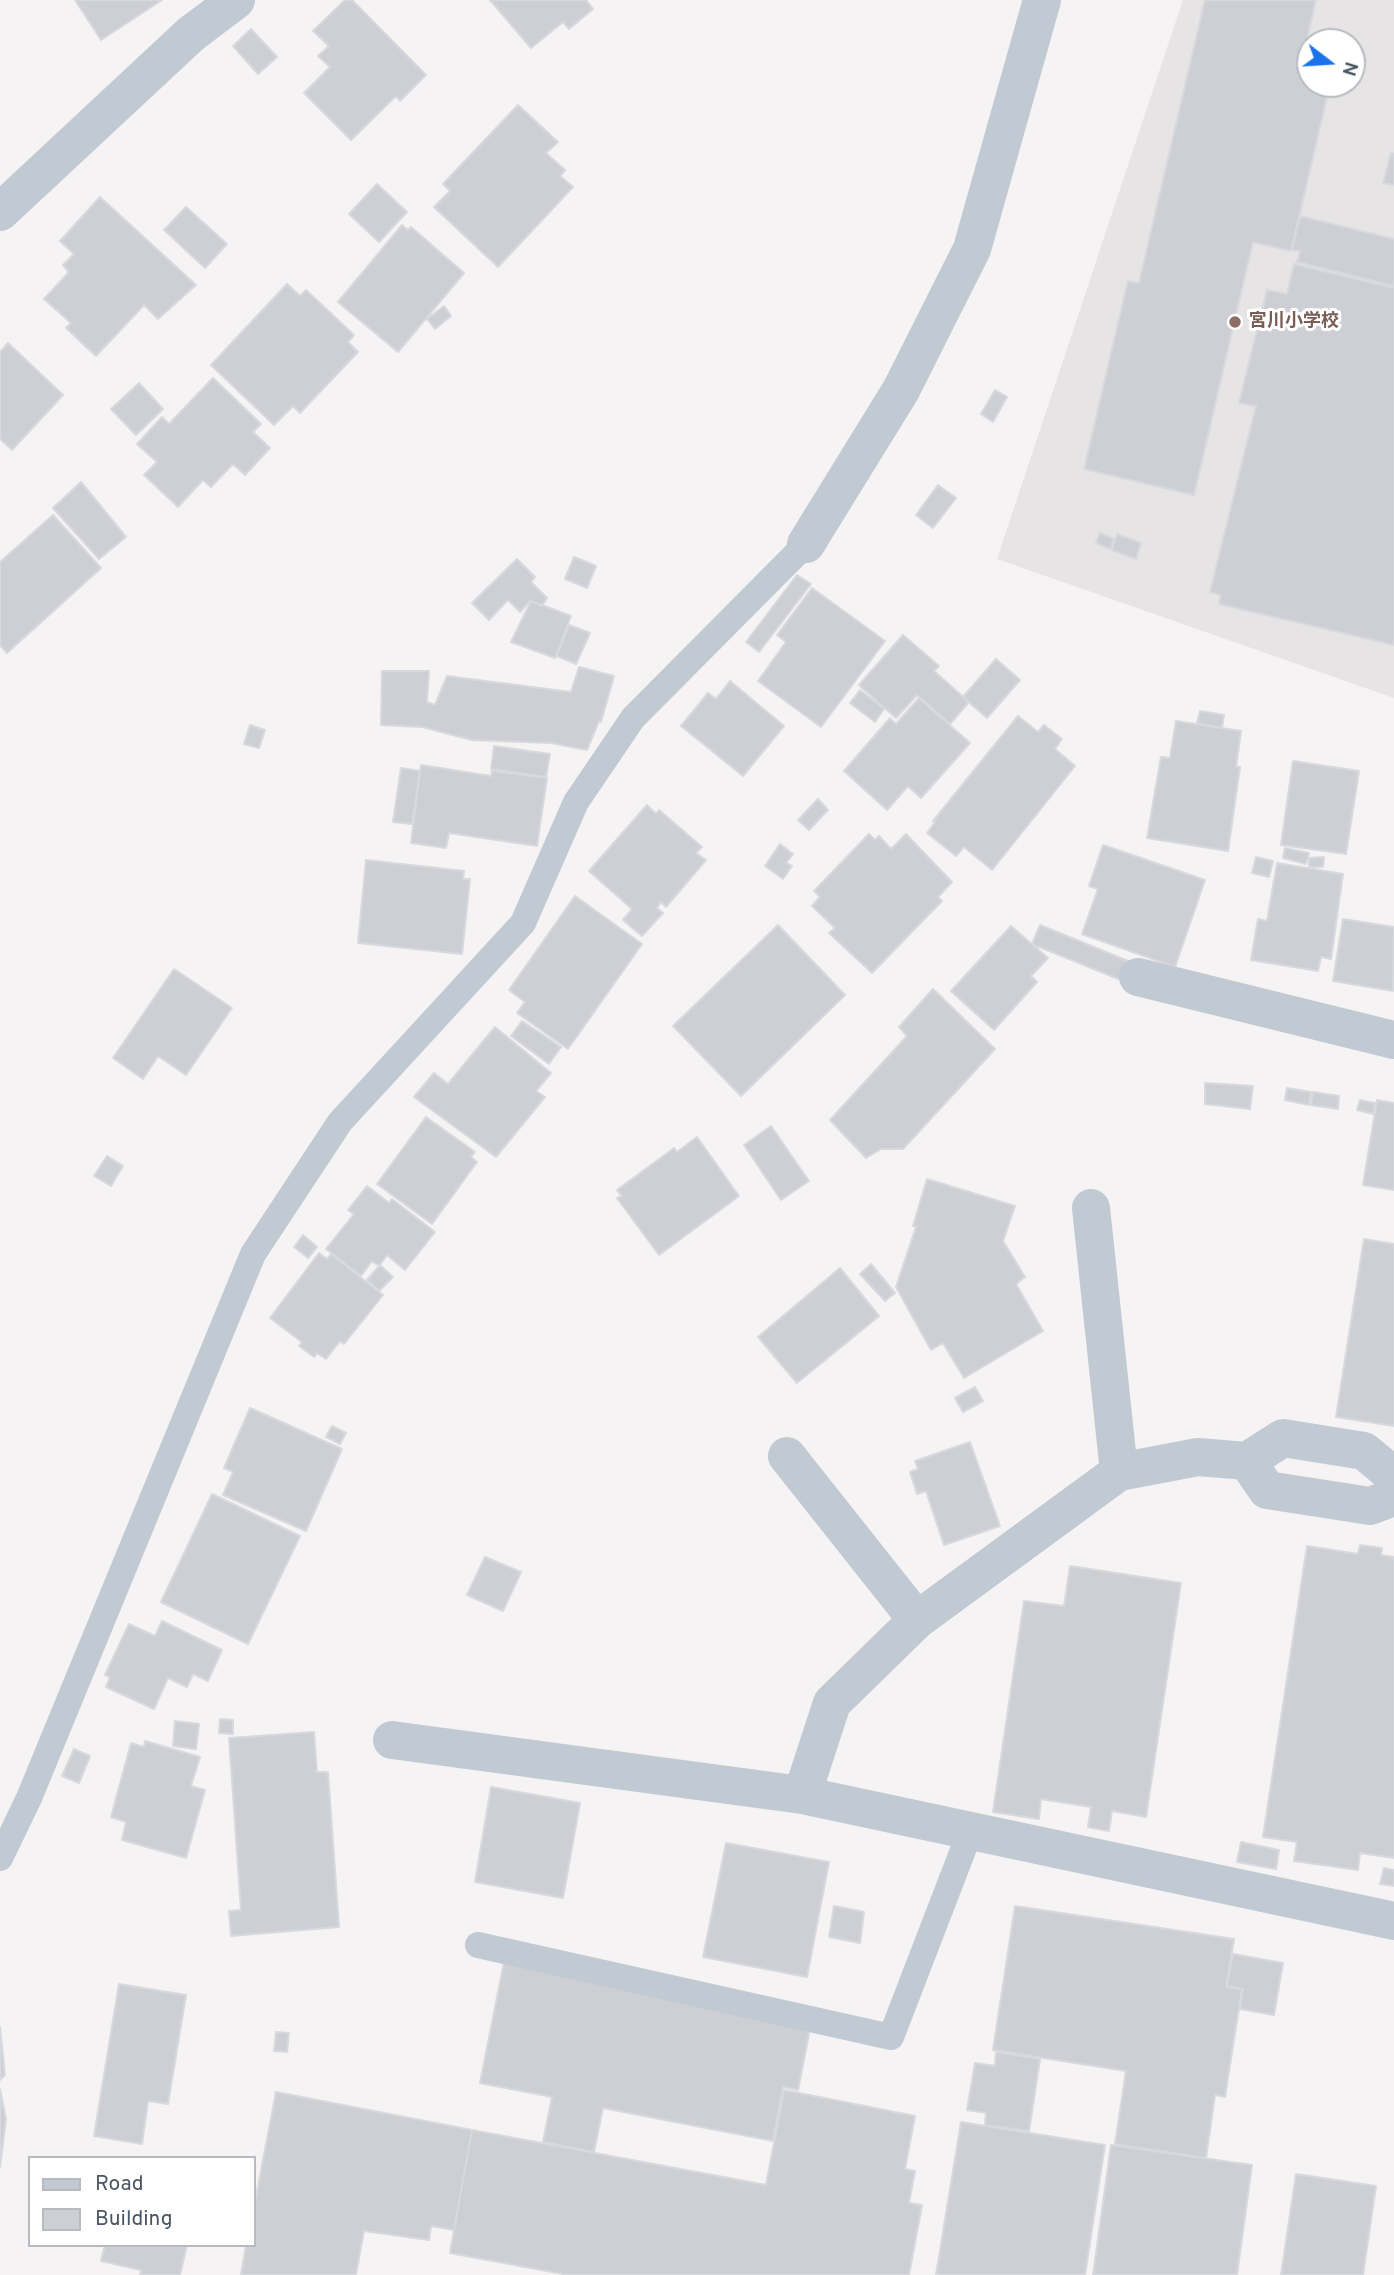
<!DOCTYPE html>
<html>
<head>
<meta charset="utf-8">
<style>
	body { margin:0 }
	#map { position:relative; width:1394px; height:2275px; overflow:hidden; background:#f5f3f3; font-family:Overpass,sans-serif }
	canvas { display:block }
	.legend { position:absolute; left:28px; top:2156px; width:228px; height:91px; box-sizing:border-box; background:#fff; border:2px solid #b7bbc0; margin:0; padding:9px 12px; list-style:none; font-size:21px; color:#4a5661 }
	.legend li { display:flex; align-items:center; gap:14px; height:35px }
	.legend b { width:35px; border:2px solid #b7bbc0 }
	.north { position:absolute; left:1296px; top:28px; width:70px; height:70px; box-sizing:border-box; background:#fff; border:2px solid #b7bbc0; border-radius:50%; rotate:107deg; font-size:19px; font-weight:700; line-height:28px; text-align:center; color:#4a5661 }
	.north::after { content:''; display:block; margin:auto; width:24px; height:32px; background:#1a73e8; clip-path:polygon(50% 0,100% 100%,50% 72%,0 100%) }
</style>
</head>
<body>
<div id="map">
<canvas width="1394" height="2275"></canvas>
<ul class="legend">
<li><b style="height:9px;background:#c1cad2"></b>Road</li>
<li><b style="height:19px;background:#cdcfd5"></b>Building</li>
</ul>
<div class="north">N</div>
</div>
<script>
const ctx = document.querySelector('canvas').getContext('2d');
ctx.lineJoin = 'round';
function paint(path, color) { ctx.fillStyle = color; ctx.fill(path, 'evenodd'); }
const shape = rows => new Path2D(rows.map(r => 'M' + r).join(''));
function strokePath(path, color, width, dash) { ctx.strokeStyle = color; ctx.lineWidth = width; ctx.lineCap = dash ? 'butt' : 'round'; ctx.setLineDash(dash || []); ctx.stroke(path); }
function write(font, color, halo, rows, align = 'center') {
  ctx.font = font + ' Overpass,"Noto Sans JP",sans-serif'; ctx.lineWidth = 6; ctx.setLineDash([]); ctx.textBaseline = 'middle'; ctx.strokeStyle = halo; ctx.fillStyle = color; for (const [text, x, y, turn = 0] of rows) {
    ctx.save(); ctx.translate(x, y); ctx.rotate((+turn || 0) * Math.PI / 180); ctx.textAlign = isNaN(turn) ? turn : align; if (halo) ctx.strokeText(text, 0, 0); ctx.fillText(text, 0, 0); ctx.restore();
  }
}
paint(shape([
	[1183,0,1394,0,1394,698,997,559],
	[1310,42,1352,42,1352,84,1310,84]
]), '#e6e4e5');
const building = shape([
	[75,0,162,0,101,40,75,0],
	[345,0,352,0,426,75,400,101,396,96,351,140,304,93,330,67,318,56,329,46,313,31,345,0],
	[490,0,586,0,593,9,569,29,563,22,531,48,490,0],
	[1205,0,1316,0,1302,61,1310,63,1310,84,1330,84,1291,251,1253,242,1194,495,1084,469,1128,281,1139,283,1205,0],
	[251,29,277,57,258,74,233,46,251,29],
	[518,105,558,142,546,153,565,170,560,176,573,187,498,267,434,207,450,191,443,184,518,105],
	[1391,153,1394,154,1394,185,1383,183,1391,153],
	[377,184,407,212,379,242,349,214,377,184],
	[100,197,196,285,158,319,144,305,96,356,66,328,71,323,44,299,69,272,63,265,74,254,60,241,100,197],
	[186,207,227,244,205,268,164,230,186,207],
	[1300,216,1394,239,1394,286,1297,262,1300,251,1292,250,1300,216],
	[402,225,408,230,411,227,464,273,398,352,338,302,402,225],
	[1294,264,1394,288,1394,645,1219,604,1221,595,1210,592,1256,406,1239,403,1267,290,1287,294,1294,264],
	[287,284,300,296,306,290,354,335,348,342,358,352,300,413,293,406,274,425,211,365,287,284],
	[444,306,451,316,435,329,427,319,444,306],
	[8,343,63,395,12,450,0,439,0,352,8,343],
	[213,378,261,424,253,432,270,448,245,475,233,464,211,487,203,480,178,507,144,475,157,462,137,444,162,417,169,424,213,378],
	[139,383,163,409,136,435,111,409,139,383],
	[995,390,1007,397,993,422,981,414,995,390],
	[81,482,126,537,99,559,53,508,81,482],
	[938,485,956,498,933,528,916,515,938,485],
	[53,515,101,568,7,653,0,645,0,562,53,515],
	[1100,533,1114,539,1110,549,1096,543,1100,533],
	[1117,534,1141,543,1136,559,1112,550,1117,534],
	[574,557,596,566,587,588,565,579,574,557],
	[517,559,535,577,531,582,547,598,542,606,530,601,520,612,508,600,489,620,472,603,517,559],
	[797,575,811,584,759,652,746,642,797,575],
	[812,588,885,641,821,727,758,681,786,642,777,635,812,588],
	[531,601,571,616,555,658,511,642,531,601],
	[569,625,590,633,576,664,557,656,569,625],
	[903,635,939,666,934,671,969,702,950,724,917,695,896,718,859,685,903,635],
	[996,659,1020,680,987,718,963,697,996,659],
	[579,667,614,676,601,722,599,721,587,750,551,743,472,740,422,727,381,725,382,671,429,671,427,702,435,705,447,676,571,692,579,667],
	[730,681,784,726,743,776,681,726,708,693,716,699,730,681],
	[860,690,884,709,875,722,850,703,860,690],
	[919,698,970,743,921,798,908,786,887,810,844,771,890,718,896,724,919,698],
	[1200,711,1224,715,1222,728,1197,723,1200,711],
	[1018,716,1038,732,1044,725,1062,739,1055,749,1075,766,992,870,964,847,956,856,927,833,935,822,933,821,1018,716],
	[1176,721,1241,731,1236,767,1240,767,1228,851,1147,838,1161,757,1170,758,1176,721],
	[250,725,265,730,259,748,244,744,250,725],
	[494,746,550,754,546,777,491,769,494,746],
	[1293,761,1359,771,1346,854,1281,845,1293,761],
	[421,765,491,776,492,771,547,778,537,846,449,833,446,848,411,843,421,765],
	[401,768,420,771,412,824,393,822,401,768],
	[818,799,828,810,809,830,798,820,818,799],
	[647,805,656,814,659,810,702,847,696,853,706,860,666,907,661,902,657,908,663,913,642,936,623,920,632,909,589,871,647,805],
	[869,834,875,840,879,836,891,849,906,834,952,882,938,897,942,901,872,973,829,933,835,928,812,906,820,897,814,891,869,834],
	[780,844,793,854,786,863,792,866,783,879,765,866,780,844],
	[1103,845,1205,880,1175,967,1082,934,1098,889,1089,886,1103,845],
	[1285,848,1309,853,1306,864,1283,858,1285,848],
	[1256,857,1273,861,1269,877,1252,873,1256,857],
	[1324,857,1323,867,1309,867,1309,858,1324,857],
	[366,860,464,871,463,879,470,879,462,954,358,943,366,860],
	[1277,863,1343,874,1331,959,1321,957,1318,971,1251,960,1258,919,1267,921,1277,863],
	[575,896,642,944,568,1049,517,1013,525,1002,509,990,575,896],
	[1343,919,1394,927,1393,991,1333,981,1343,919],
	[778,925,845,995,741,1096,673,1026,778,925],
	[1040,925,1150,970,1143,989,1032,944,1040,925],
	[1011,926,1048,958,1031,976,1037,982,994,1030,951,991,1011,926],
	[174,969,232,1008,186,1075,158,1056,143,1079,113,1058,174,969],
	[933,989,995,1049,903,1149,881,1149,866,1158,830,1120,907,1036,899,1027,933,989],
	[522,1021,561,1047,549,1064,511,1036,522,1021],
	[495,1027,551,1073,536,1091,545,1097,496,1157,414,1097,434,1073,448,1084,495,1027],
	[1205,1083,1253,1086,1250,1109,1205,1104,1205,1083],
	[1287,1088,1311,1092,1309,1105,1285,1100,1287,1088],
	[1313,1092,1339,1096,1338,1109,1311,1105,1313,1092],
	[1360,1100,1375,1103,1373,1114,1357,1110,1360,1100],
	[1377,1100,1394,1103,1394,1190,1363,1185,1377,1100],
	[426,1117,475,1152,471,1157,477,1162,432,1224,377,1184,426,1117],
	[771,1126,809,1181,781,1200,744,1145,771,1126],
	[697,1137,739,1196,659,1255,617,1198,622,1196,617,1190,674,1148,677,1152,697,1137],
	[107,1156,123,1166,111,1186,94,1176,107,1156],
	[927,1179,1015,1206,1003,1241,1025,1277,1016,1284,1043,1331,964,1378,943,1343,931,1350,896,1287,916,1227,913,1226,927,1179],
	[367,1186,389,1203,392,1199,435,1232,405,1270,387,1255,379,1266,372,1261,361,1276,326,1249,354,1214,348,1210,367,1186],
	[303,1235,317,1247,308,1258,294,1247,303,1235],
	[1364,1239,1394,1244,1394,1426,1336,1417,1364,1239],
	[319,1253,327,1259,331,1254,383,1295,344,1344,340,1341,326,1359,317,1353,314,1357,299,1346,302,1342,270,1318,319,1253],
	[871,1264,895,1293,885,1301,860,1274,871,1264],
	[380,1265,393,1277,379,1291,367,1280,380,1265],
	[840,1268,879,1316,797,1383,758,1337,840,1268],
	[975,1387,983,1401,963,1412,955,1398,975,1387],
	[250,1408,342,1449,306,1531,223,1495,233,1472,224,1468,250,1408],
	[332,1426,346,1433,340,1444,326,1437,332,1426],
	[970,1442,1000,1526,944,1545,926,1491,917,1494,910,1472,918,1469,915,1461,970,1442],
	[212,1494,300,1536,248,1644,161,1602,212,1494],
	[1360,1545,1382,1548,1381,1555,1394,1557,1394,1858,1360,1853,1358,1870,1294,1861,1297,1842,1263,1837,1307,1546,1358,1554,1360,1545],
	[485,1557,521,1572,503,1611,467,1595,485,1557],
	[1070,1566,1181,1583,1146,1817,1112,1811,1109,1831,1088,1827,1091,1807,1041,1799,1039,1819,993,1812,1024,1601,1064,1606,1070,1566],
	[162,1621,222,1650,208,1681,193,1674,187,1687,168,1678,154,1709,106,1687,110,1677,105,1675,129,1624,155,1636,162,1621],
	[220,1719,233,1720,233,1734,219,1733,220,1719],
	[175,1721,199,1724,196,1749,173,1746,175,1721],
	[314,1732,317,1772,328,1772,339,1927,231,1936,229,1911,241,1910,229,1738,314,1732],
	[145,1741,200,1757,191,1786,205,1790,186,1858,122,1840,126,1822,111,1817,131,1743,144,1747,145,1741],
	[74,1749,90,1756,79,1783,62,1776,74,1749],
	[491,1787,580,1803,563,1898,475,1882,491,1787],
	[1241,1842,1279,1850,1276,1869,1237,1862,1241,1842],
	[726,1843,829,1862,807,1977,703,1957,726,1843],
	[1384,1868,1394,1870,1394,1886,1380,1884,1384,1868],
	[834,1906,864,1912,860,1943,829,1937,834,1906],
	[1015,1906,1234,1939,1226,1987,1242,1989,1225,2097,1215,2095,1206,2158,1115,2144,1126,2071,993,2050,1015,1906],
	[1233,1954,1283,1963,1274,2015,1240,2009,1243,1989,1227,1986,1233,1954],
	[504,1962,811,2024,798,2090,783,2087,773,2141,603,2108,594,2152,543,2142,552,2097,480,2083,504,1962],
	[119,1984,186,1995,168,2104,148,2101,142,2144,94,2136,119,1984],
	[0,2027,5,2075,0,2080,0,2027],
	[276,2032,289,2033,287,2052,274,2051,276,2032],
	[996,2052,1040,2059,1029,2131,985,2125,986,2113,967,2110,975,2063,995,2066,996,2052],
	[0,2089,6,2119,0,2167,0,2089],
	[784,2090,915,2116,905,2169,915,2171,909,2203,922,2205,909,2275,568,2275,450,2253,472,2130,766,2185,784,2090],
	[276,2092,472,2130,454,2230,431,2226,429,2240,364,2231,356,2275,241,2275,246,2245,254,2245,254,2207,276,2092],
	[961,2122,1105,2145,1085,2275,936,2275,961,2122],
	[1111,2145,1252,2165,1237,2275,1093,2275,1111,2145],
	[1296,2174,1376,2186,1363,2275,1281,2275,1296,2174],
	[105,2245,187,2245,180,2275,140,2275,141,2270,101,2261,105,2245]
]);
paint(building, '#cdcfd5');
strokePath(building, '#d7d9de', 2);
strokePath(shape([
	[0,1858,29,1798,253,1254,340,1122,523,923,576,802,633,718,806,544],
	[478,1945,891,2037,970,1832]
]), '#c1cad2', 26);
strokePath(shape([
	[0,212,191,34,236,0],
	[806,544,901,390,972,249,1042,0],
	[1138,977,1394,1040],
	[1091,1208,1119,1472],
	[787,1456,917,1620],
	[1247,1461,1267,1490,1370,1506,1394,1497],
	[392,1740,802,1795,1394,1921],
	[802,1795,832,1703,917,1620,1119,1472,1198,1457,1247,1461,1283,1438,1364,1451,1394,1476]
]), '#c1cad2', 38);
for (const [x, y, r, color] of [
	[1235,322,7,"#8d6e63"]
]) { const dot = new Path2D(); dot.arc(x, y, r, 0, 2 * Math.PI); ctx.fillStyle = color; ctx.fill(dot); strokePath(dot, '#fff', 2.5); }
write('bold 18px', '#785e54', '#fff', [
	["宮川小学校",1249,322]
], 'left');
</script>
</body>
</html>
